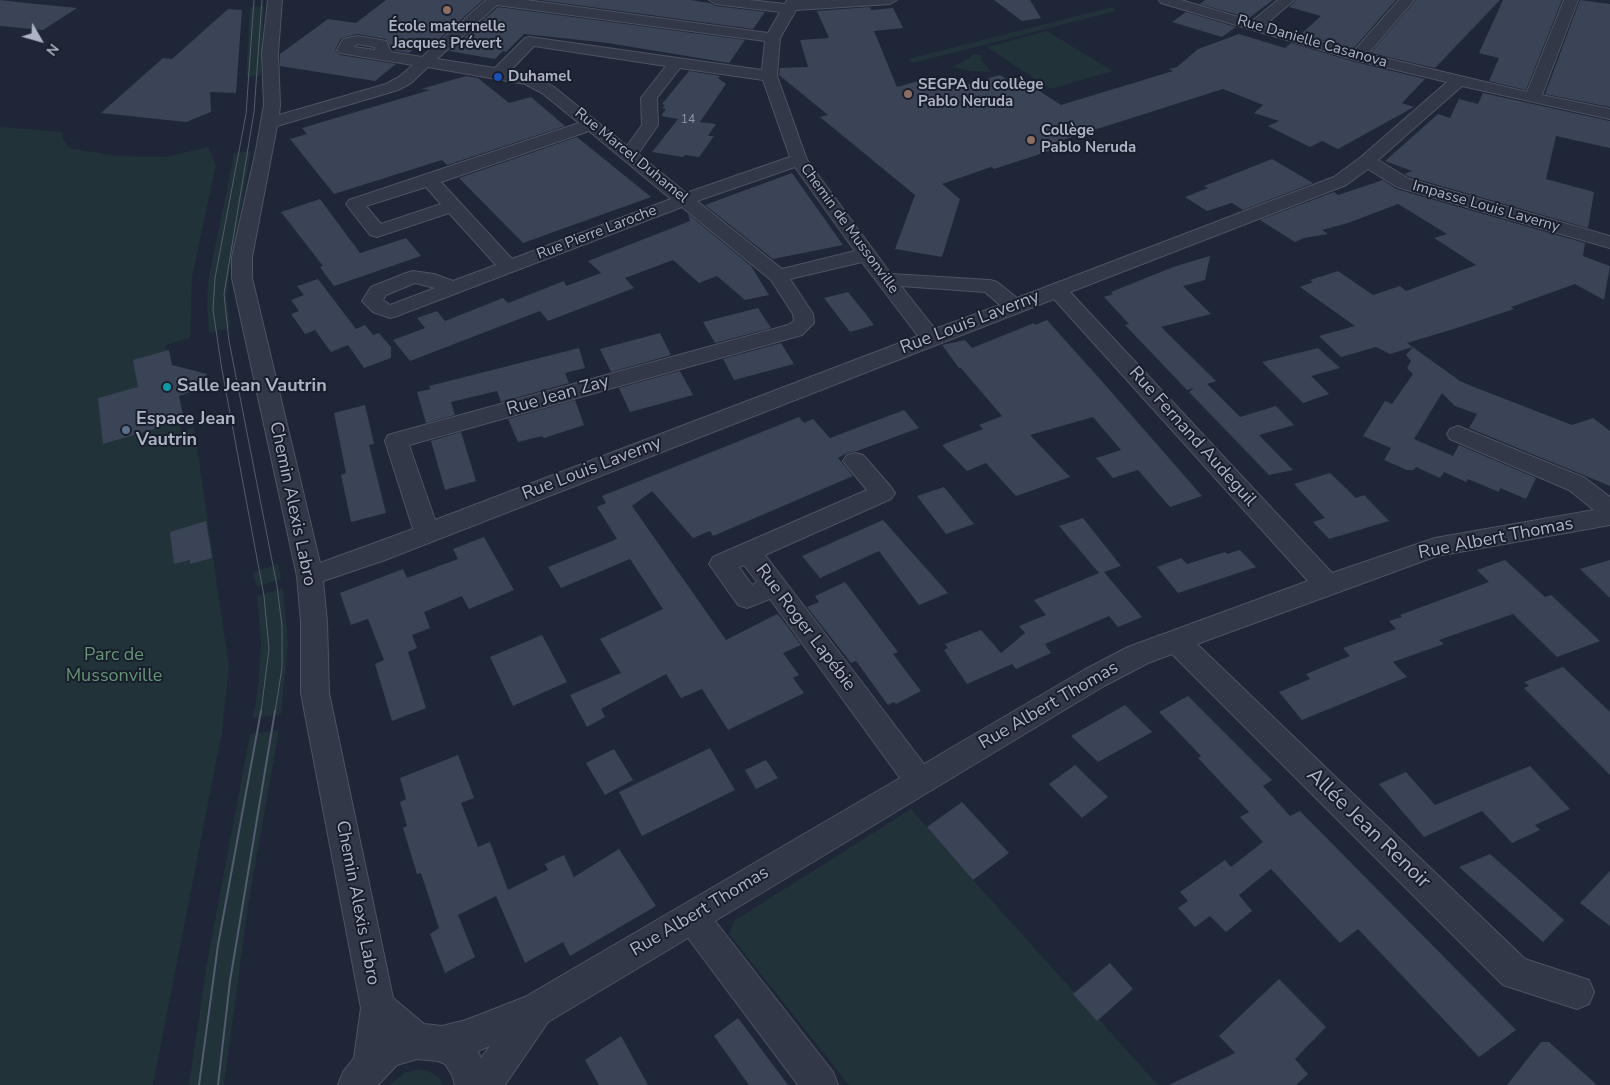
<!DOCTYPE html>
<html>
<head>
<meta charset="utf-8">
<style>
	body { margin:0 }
	#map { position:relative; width:1610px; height:1085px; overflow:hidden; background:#1f2637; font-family:"Nunito Sans",sans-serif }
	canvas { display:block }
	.north { position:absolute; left:15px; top:15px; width:50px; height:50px; -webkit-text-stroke:4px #191e2c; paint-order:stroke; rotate:128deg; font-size:14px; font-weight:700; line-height:20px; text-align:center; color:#adb3c4 }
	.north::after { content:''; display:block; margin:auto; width:18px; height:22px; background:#adb3c4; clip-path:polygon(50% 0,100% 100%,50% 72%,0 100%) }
</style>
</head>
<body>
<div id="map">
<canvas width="1610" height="1085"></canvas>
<div class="north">N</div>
</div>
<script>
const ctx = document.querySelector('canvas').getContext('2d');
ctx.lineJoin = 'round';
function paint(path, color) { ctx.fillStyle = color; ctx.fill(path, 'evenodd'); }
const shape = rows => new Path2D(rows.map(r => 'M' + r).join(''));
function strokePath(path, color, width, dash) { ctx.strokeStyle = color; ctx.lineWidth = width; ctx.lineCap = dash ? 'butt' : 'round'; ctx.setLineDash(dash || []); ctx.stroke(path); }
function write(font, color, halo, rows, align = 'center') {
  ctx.font = font + ' "Nunito Sans",sans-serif'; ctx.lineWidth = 4; ctx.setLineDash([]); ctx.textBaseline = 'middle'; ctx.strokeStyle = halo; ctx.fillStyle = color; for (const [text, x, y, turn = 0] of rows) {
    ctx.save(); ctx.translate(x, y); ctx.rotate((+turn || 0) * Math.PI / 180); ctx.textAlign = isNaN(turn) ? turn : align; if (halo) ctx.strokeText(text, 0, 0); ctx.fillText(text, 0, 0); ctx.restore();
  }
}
paint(shape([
	[264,5,261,76,246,77,250,7],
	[1113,7,1116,11,913,63,907,59],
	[1047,31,1113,71,1050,89,987,47],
	[972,54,982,55,981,59,991,72,971,71,952,67,970,58],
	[0,127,62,132,63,139,69,148,118,156,165,157,208,147,216,165,192,277,190,338,165,345,181,431,194,427,229,667,222,732,153,1085,0,1085],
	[251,151,229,275,227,298,230,328,209,333,207,307,208,282,230,174,234,153],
	[278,564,281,579,256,587,253,572],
	[283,588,288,644,281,714,253,718,258,687,261,643,257,596],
	[279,730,248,906,224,1085,189,1085,207,963,250,734],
	[911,809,973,880,1158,1085,849,1085,729,934,734,921],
	[418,1069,430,1072,439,1078,443,1085,389,1085,404,1073]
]), '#213238');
paint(shape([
	[0,0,26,3,77,8,43,30,0,26],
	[386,0,483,0,429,48,416,47,409,53,392,50,386,39,357,34,341,38,335,50,340,55,396,64,375,81,280,66,280,54,328,19,356,23],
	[540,0,690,0,710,3,716,6,765,12,753,29],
	[994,0,1030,0,1041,18,1022,21],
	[1205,0,1273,0,1249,18,1200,4],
	[1296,0,1396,0,1353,49,1301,34,1321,16,1289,7],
	[1416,0,1500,0,1435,68,1371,53],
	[1503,0,1562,0,1526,90,1489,81,1499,58,1479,53],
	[1580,0,1610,4,1610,107,1545,94],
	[498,7,745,40,729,63,608,43,524,34,506,52,503,51,495,59,449,51],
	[870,7,871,10,893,8,903,28,874,31,897,87,928,78,945,91,1000,75,1009,81,1019,78,1061,105,1173,71,1169,69,1177,67,1198,49,1239,34,1285,48,1291,43,1355,62,1425,79,1402,103,1414,107,1338,149,1322,141,1310,147,1268,126,1279,121,1254,113,1263,105,1223,89,1056,142,1062,147,994,169,991,167,942,184,960,199,942,257,895,249,915,195,820,117,828,115,779,75,780,68,808,67,800,40,829,38,817,11],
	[228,9,242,10,236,93,210,92,211,112,186,122,101,113,163,58,172,59],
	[1186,12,1236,27,1222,37,1172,22],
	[689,71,720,76,718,78,726,84,700,122,716,124,708,136,714,136,699,157,685,155,683,157,652,152,678,119,661,116,666,109,662,108,665,105,662,104],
	[466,76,478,78,509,103,531,97,565,126,447,165,442,160,334,194,290,139,307,134,302,128,430,90,421,89],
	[1483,93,1610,121,1610,148,1556,136,1546,179,1594,192,1588,228,1410,177,1404,174,1412,171,1385,161,1438,114,1450,118,1459,99,1478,104],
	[577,137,651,197,523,243,459,178],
	[1272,159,1313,183,1243,210,1232,203,1207,211,1185,197,1208,188,1204,186],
	[792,173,843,245,773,259,705,205],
	[1383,180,1396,189,1585,243,1583,256,1610,266,1604,300,1575,284,1511,307,1514,309,1460,327,1407,343,1460,381,1474,387,1572,425,1593,418,1610,431,1610,486,1469,428,1477,414,1455,406,1442,393,1414,439,1453,456,1459,445,1536,478,1526,499,1500,488,1499,492,1468,479,1466,482,1444,472,1440,478,1416,467,1414,470,1407,470,1384,460,1391,448,1363,436,1385,401,1392,404,1413,374,1407,368,1411,361,1406,355,1413,347,1390,354,1376,347,1341,357,1319,336,1355,326,1300,287,1313,282,1310,280,1338,271,1373,295,1400,286,1406,291,1476,265,1434,238,1447,234,1398,204,1348,223,1322,230,1328,234,1304,238,1295,242,1260,220,1334,192,1338,195],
	[320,199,360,253,406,238,421,256,334,286,320,267,323,266,281,212],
	[688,214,751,266,769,295,745,300,717,276,699,283,673,260,625,278,634,288,548,321,540,311,410,361,393,340,425,328,417,318,437,311,445,321,503,298,508,303,564,281,566,286,601,273,588,261,690,221],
	[1210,256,1205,280,1183,286,1211,314,1161,327,1216,381,1207,384,1240,417,1276,406,1294,425,1259,435,1293,470,1269,475,1189,392,1194,388,1187,390,1125,325,1129,324,1104,297,1113,294,1111,292,1173,267],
	[318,279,356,329,365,325,373,335,379,333,391,347,391,358,364,368,348,345,331,352,315,330,305,334,291,314,299,311,291,300,304,295,297,286],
	[848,292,865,313,874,325,850,332,824,298],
	[758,308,771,328,715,343,703,322],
	[1047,320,1099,378,1202,496,1170,507,1138,470,1113,478,1096,458,1121,450,1093,417,1030,435,1070,477,1016,496,986,463,967,471,942,445,983,429,979,425,1002,416,961,368,959,368,942,345,965,340,972,348,1034,323,1035,325],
	[660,333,671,355,611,372,600,349],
	[781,343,794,364,734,380,723,359],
	[579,348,585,368,565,373,569,383,501,402,497,391,451,402,455,415,426,423,417,392,431,389,429,386],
	[1318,348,1340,368,1311,376,1329,394,1303,403,1262,362],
	[169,350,172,365,207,374,193,391,179,396,184,420,103,444,98,398,138,387,133,360],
	[680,371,693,395,630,412,619,388],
	[575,400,584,425,544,438,542,436,518,442,508,419],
	[365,405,374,444,369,445,386,513,351,522,341,475,346,473,334,413],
	[904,410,919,428,857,451,847,453,838,458,853,476,713,536,710,531,693,538,652,491,632,506,726,640,777,614,781,618,801,645,783,653,799,675,793,678,804,693,728,730,702,689,681,698,666,674,601,709,605,717,587,727,570,695,621,673,600,639,663,609,630,559,561,588,548,567,617,539,597,507,606,503,602,496,799,417,804,423,813,419,830,438],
	[461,432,476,481,445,490,431,441],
	[1330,473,1356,498,1364,495,1389,521,1329,539,1313,522,1325,518,1294,484],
	[944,487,974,524,946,534,917,496],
	[1083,518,1121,566,1104,572,1142,617,1118,627,1109,616,1045,644,1051,653,1016,669,1009,660,1012,664,967,684,944,650,948,648,945,644,981,630,1001,653,1025,633,1019,626,1046,615,1034,600,1099,573,1059,526],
	[883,520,948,593,919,605,879,551,820,578,802,556],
	[206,521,212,558,190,564,190,560,174,564,170,532],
	[484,537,514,590,469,609,462,596,424,612,430,628,412,635,417,648,408,652,426,708,392,721,375,664,384,660,368,619,351,625,340,593,403,569,407,578,458,559,453,549],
	[1240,550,1256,567,1178,593,1157,567,1181,558,1187,564,1225,552,1227,554],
	[1505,560,1545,597,1551,595,1600,641,1557,657,1513,614,1439,640,1444,644,1393,662,1407,677,1302,720,1279,692,1310,679,1306,674,1350,656,1343,648,1396,629,1389,621,1402,617,1400,615,1489,582,1477,570],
	[1610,560,1610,598,1580,569],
	[845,582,898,652,893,654,921,691,896,704,894,702,888,705,856,661,851,663,807,607,819,602,815,596],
	[542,635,567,682,513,706,490,657],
	[1563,667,1610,712,1610,775,1524,688,1529,686,1524,682],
	[1188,696,1272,780,1263,786,1290,816,1300,811,1516,1030,1479,1057,1358,929,1340,943,1271,869,1239,895,1252,911,1226,932,1210,916,1195,927,1178,908,1188,901,1180,892,1225,860,1231,867,1263,842,1240,817,1249,812,1198,758,1201,756,1159,712],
	[1125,705,1152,732,1098,762,1071,736],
	[710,748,735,790,642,836,619,792],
	[614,749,633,780,605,795,586,763],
	[458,755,474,798,461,803,478,847,490,842,508,890,548,870,545,864,564,855,574,877,619,849,656,906,570,956,563,942,525,963,496,896,458,915,475,957,445,973,430,934,439,928,421,873,417,874,403,828,407,826,400,802,406,799,400,778],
	[766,760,778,778,756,789,745,770],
	[1075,765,1108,797,1082,818,1049,784],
	[1530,766,1570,809,1535,825,1540,830,1512,843,1482,811,1424,837,1379,784,1406,772,1435,805],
	[962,802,1009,853,973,880,927,827],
	[1490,854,1564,920,1543,942,1459,867],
	[1610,871,1610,926,1580,903],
	[1110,963,1133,989,1097,1021,1073,994],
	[1279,979,1326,1027,1295,1059,1308,1074,1296,1085,1169,1085,1235,1053,1219,1036],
	[738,1018,788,1085,749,1085,714,1036],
	[621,1036,648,1085,599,1085,585,1060],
	[1541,1042,1549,1042,1597,1085,1507,1085]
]), '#3b4357');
const minor = shape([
	[268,0,282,0,278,53,280,105,279,115,386,84,399,77,413,65,340,53,337,50,343,39,357,36,381,40,386,41,391,52,422,57,486,0,526,0,768,33,780,12,716,4,709,0,750,0,785,4,787,0,897,0,890,4,796,10,780,38,777,76,807,160,891,274,990,280,997,282,1017,298,1334,177,1361,157,1447,82,1355,60,1161,3,1159,0,1181,0,1252,21,1278,0,1294,0,1265,25,1354,51,1399,0,1414,0,1368,54,1527,92,1564,0,1578,0,1542,95,1610,109,1610,119,1462,86,1378,160,1409,179,1610,236,1610,248,1397,187,1368,169,1346,185,1070,292,1332,573,1435,538,1594,510,1569,490,1450,439,1447,434,1450,429,1458,426,1585,478,1610,497,1610,525,1437,556,1197,644,1525,959,1589,980,1594,992,1589,1004,1577,1009,1503,985,1172,654,1148,663,1104,686,715,921,833,1072,838,1085,798,1085,688,938,548,1022,505,1085,455,1085,452,1075,445,1064,438,1061,417,1059,397,1065,378,1085,338,1085,343,1072,354,1058,361,1008,301,693,301,622,297,576,232,278,232,257,256,150,264,105,262,53,268,0],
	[497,5,765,41,762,70,530,37,525,38,495,68,437,59,497,5],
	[357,44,375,47,375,50,354,47,357,44],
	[534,46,666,66,641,98,642,125,627,146,554,87,536,77,510,71,534,46],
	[428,67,525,84,542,93,579,123,349,200,346,204,349,208,370,235,377,237,449,213,496,265,453,281,434,274,413,271,406,273,371,287,362,301,373,312,390,318,397,316,682,207,771,280,793,314,794,321,788,325,388,435,385,441,413,529,320,563,252,278,252,257,277,126,398,90,411,83,428,67],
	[680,68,763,80,790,157,686,193,638,154,658,125,657,98,680,68],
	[589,131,671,199,512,259,441,182,589,131],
	[795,167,855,251,782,269,697,201,795,167],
	[426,187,441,204,381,224,366,206,426,187],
	[862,262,918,336,435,520,409,445,802,335,814,323,813,314,790,279,862,262],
	[415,283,435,288,390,305,383,300,386,295,415,283],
	[901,286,985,292,1000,305,935,329,901,286],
	[1054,299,1308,581,1128,647,1084,670,924,764,765,555,891,499,895,493,891,487,863,455,855,453,847,455,843,461,867,490,713,557,709,564,738,605,747,608,770,599,900,778,525,997,466,1020,442,1026,424,1024,393,998,329,693,327,622,323,581,385,560,1054,299],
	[744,565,757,582,752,585,739,567,744,565],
	[490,1046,481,1058,478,1051,490,1046]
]);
strokePath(minor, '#4d5362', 2);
paint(minor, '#333848');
strokePath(shape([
	[254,0,246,114,215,278,213,310,222,370,264,596,269,649,261,712],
	[262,0,254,112,224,294,229,341,277,586,282,626,282,668,275,712]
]), '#555c6f', 1);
strokePath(shape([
	[199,1085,218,945,261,711],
	[218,1085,230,981,275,711]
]), '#555c6f', 2);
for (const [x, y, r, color] of [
	[447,10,5,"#8d6e63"],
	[498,77,5,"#1a4fb4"],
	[908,94,5,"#8d6e63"],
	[1031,140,5,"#8d6e63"],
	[167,387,5,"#0f9aa8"],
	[126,430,5,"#5c6f8a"]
]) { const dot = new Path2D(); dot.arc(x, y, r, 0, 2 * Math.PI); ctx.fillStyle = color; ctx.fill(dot); strokePath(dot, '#191e2c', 2); }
write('12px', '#9097a9', null, [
	["14",688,120]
]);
write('bold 15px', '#adb3c4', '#191e2c', [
	["École maternelle",447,27,"center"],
	["Jacques Prévert",447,44,"center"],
	["Duhamel",508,77],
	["SEGPA du collège",918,85],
	["Pablo Neruda",918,102],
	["Collège",1041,131],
	["Pablo Neruda",1041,148]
], 'left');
write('15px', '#adb3c4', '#191e2c', [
	["Rue Danielle Casanova",1312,42,16],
	["Rue Marcel Duhamel",631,156,39],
	["Impasse Louis Laverny",1486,207,16],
	["Chemin de Mussonville",849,229,54],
	["Rue Pierre Laroche",597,233,-21]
]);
write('18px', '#adb3c4', '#191e2c', [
	["Rue Louis Laverny",970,323,-21],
	["Rue Jean Zay",558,396,-16],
	["Rue Fernand Audeguil",1192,437,48],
	["Rue Louis Laverny",592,469,-21],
	["Chemin Alexis Labro",292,504,78],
	["Rue Albert Thomas",1496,539,-11],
	["Rue Roger Lapébie",805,628,53],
	["Rue Albert Thomas",1049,706,-30],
	["Chemin Alexis Labro",357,903,79],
	["Rue Albert Thomas",700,912,-31]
]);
write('bold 18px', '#adb3c4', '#191e2c', [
	["Salle Jean Vautrin",177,387],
	["Espace Jean",136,420],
	["Vautrin",136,441]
], 'left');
write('18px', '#659576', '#191e2c', [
	["Parc de",114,656],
	["Mussonville",114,677]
]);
write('21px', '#adb3c4', '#191e2c', [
	["Allée Jean Renoir",1368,829,44]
]);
</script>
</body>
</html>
